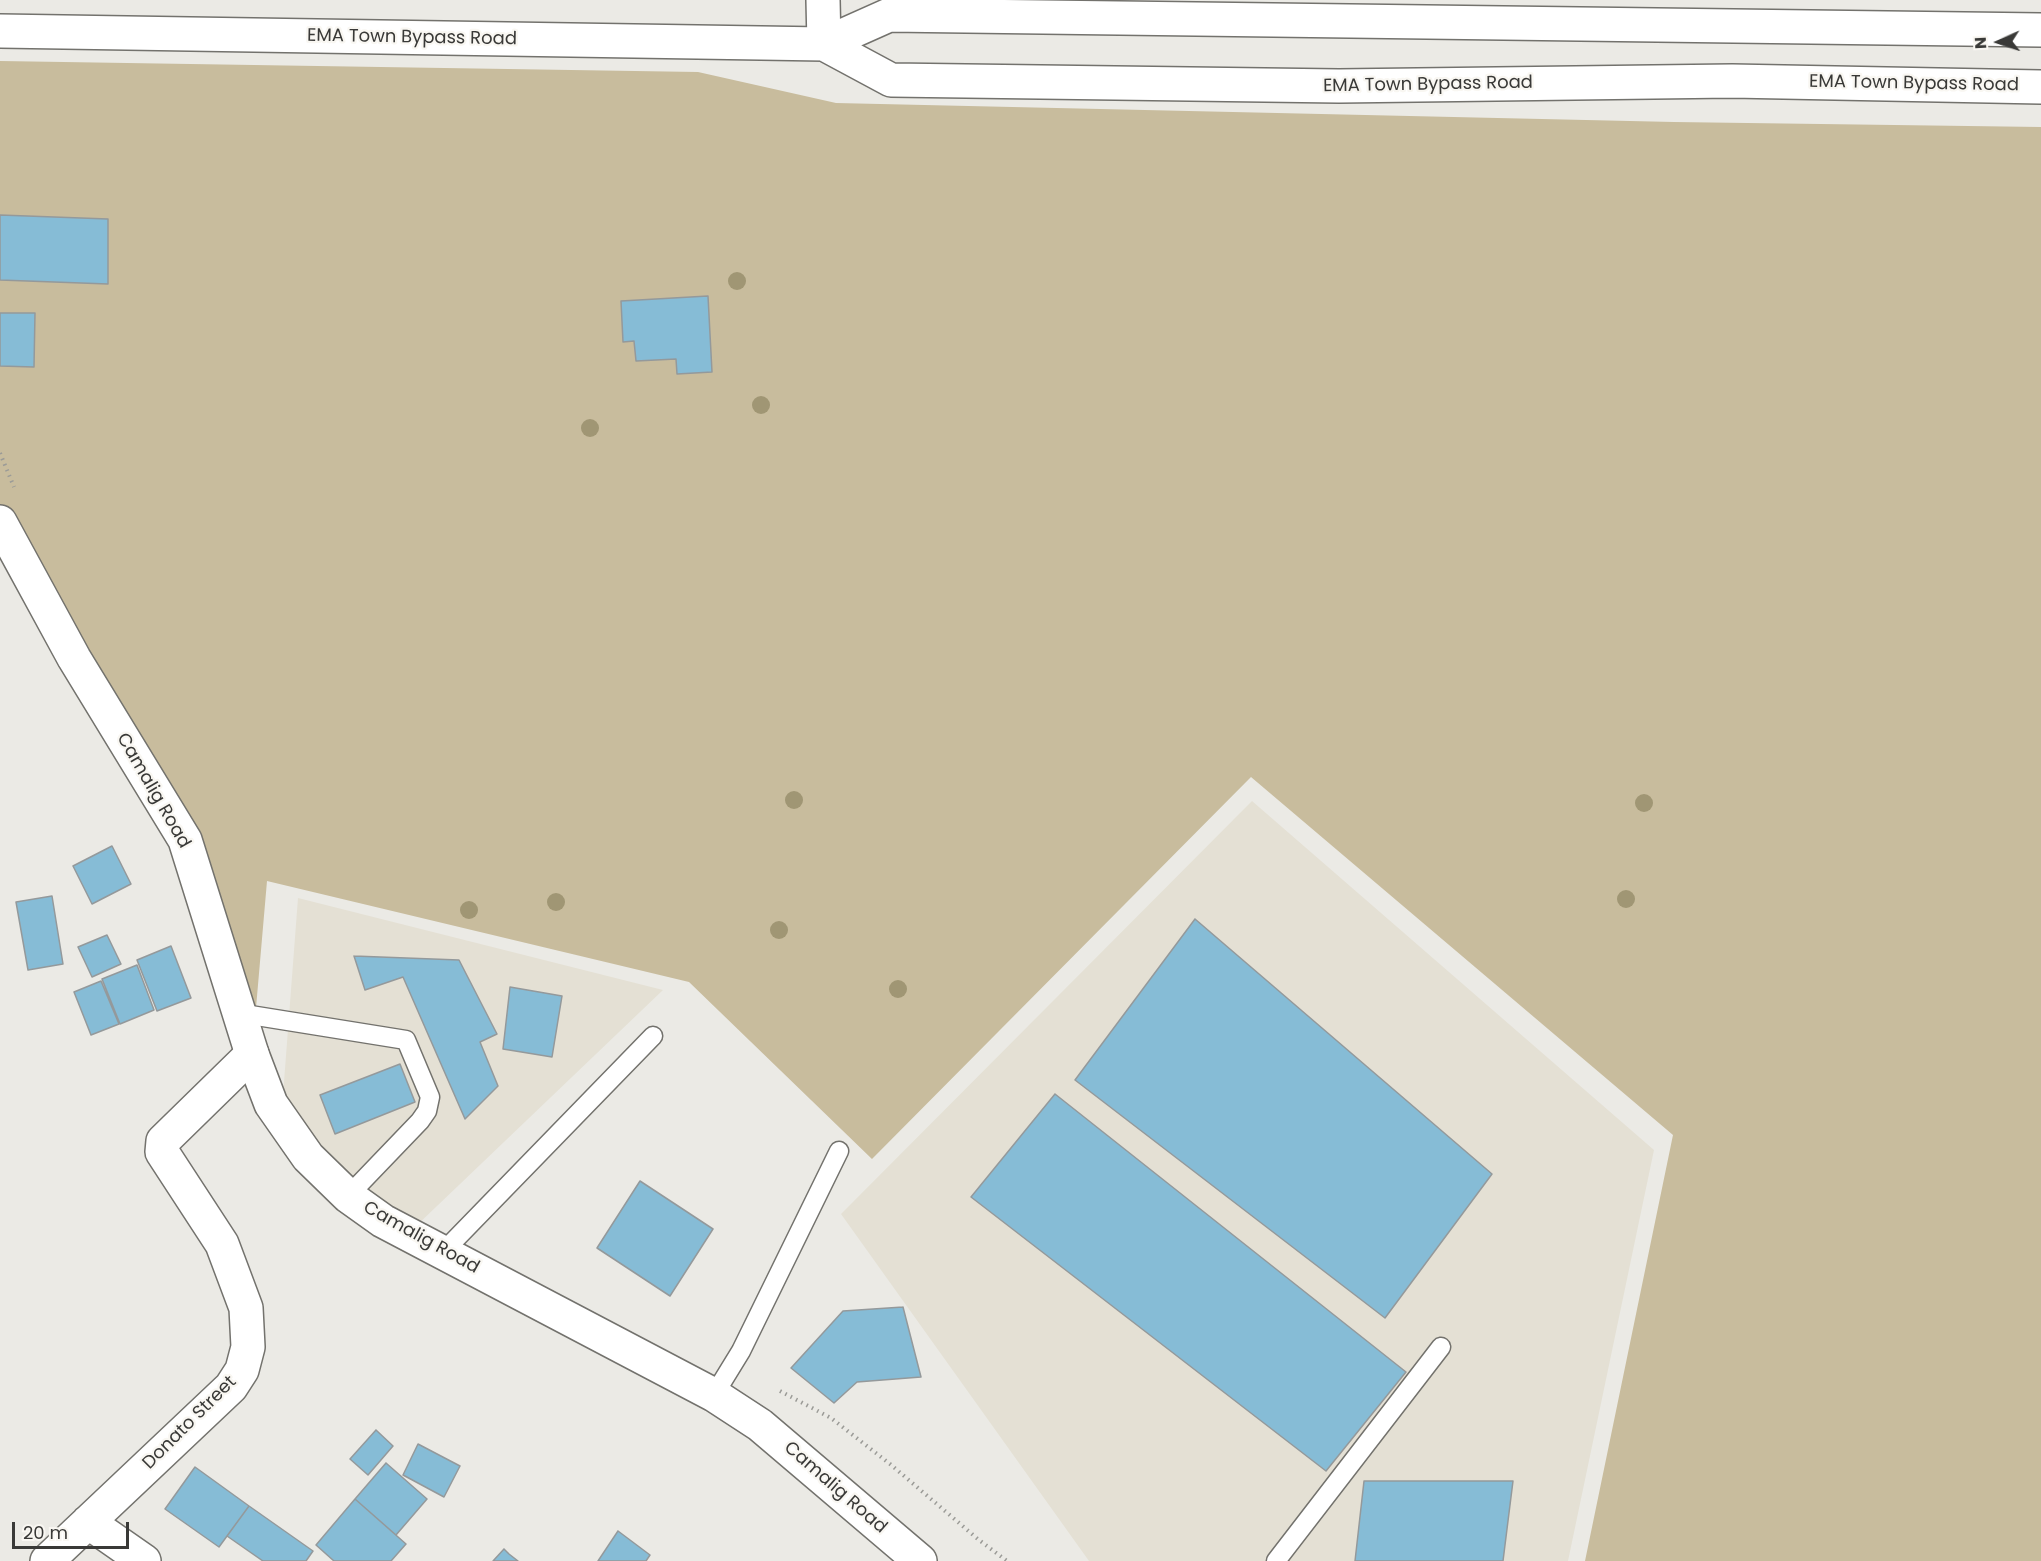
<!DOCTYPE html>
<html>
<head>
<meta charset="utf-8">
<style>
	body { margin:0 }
	#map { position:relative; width:2041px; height:1561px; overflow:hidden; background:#ebeae5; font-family:Poppins,sans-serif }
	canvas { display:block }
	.north { position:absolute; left:1969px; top:12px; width:60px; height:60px; -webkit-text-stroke:4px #f9f7f2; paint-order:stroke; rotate:267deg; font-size:16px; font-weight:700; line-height:24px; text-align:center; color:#393937 }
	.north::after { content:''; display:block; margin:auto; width:21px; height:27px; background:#393937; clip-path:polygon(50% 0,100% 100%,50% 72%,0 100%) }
	.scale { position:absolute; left:12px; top:1522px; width:117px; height:27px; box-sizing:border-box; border:3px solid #393937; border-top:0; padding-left:8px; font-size:18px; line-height:21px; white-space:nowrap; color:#393937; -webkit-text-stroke:4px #f9f7f2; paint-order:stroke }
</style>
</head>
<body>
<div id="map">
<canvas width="2041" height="1561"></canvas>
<div class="north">N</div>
<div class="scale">20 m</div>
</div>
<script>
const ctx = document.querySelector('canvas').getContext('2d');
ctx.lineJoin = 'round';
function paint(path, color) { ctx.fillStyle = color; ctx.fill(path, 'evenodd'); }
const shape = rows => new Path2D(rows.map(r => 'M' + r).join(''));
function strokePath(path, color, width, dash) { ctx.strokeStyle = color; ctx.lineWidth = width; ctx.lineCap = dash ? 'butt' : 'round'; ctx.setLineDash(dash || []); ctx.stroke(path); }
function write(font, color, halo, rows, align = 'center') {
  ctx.font = font + ' Poppins,sans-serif'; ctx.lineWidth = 4.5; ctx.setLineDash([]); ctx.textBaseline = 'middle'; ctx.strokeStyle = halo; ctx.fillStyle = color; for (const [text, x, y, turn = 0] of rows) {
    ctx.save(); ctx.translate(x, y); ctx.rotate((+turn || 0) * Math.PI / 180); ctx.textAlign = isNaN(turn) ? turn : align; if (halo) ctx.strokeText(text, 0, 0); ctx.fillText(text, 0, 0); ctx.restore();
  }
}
paint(shape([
	[1252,801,1654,1150,1568,1561,1089,1561,841,1214],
	[298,898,663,990,414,1228,319,1158,283,1095]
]), '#e4e0d4');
paint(shape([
	[0,61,698,72,836,103,1674,122,2041,127,2041,1561,1585,1561,1673,1135,1251,777,872,1159,689,982,267,881,252,1054,185,840,0,522]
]), '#c8bc9d');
const building = shape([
	[0,215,108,219,108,284,0,280,0,215],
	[708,296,712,372,677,374,676,359,636,361,634,341,623,342,621,301,708,296],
	[0,313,35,313,34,367,0,366,0,313],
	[112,846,131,884,92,904,73,866,112,846],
	[52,896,63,964,28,970,16,902,52,896],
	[1195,919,1492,1174,1385,1318,1075,1080,1195,919],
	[107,935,121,964,92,977,78,947,107,935],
	[171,946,191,998,157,1011,137,960,171,946],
	[354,956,459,960,497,1034,480,1042,498,1086,465,1119,403,977,365,990,354,956],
	[137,965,154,1010,120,1024,102,979,137,965],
	[101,981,119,1024,91,1035,74,992,101,981],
	[510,987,562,996,552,1057,503,1049,510,987],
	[400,1064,415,1102,335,1134,320,1095,400,1064],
	[1055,1094,1406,1372,1326,1471,971,1197,1055,1094],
	[640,1181,713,1229,670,1296,597,1248,640,1181],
	[903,1307,921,1377,857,1382,834,1403,791,1368,843,1311,903,1307],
	[376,1430,393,1446,368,1475,350,1459,376,1430],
	[418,1444,460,1466,444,1497,403,1475,418,1444],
	[386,1463,427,1499,396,1535,355,1499,386,1463],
	[195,1467,249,1506,219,1547,165,1509,195,1467],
	[1364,1481,1513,1481,1503,1561,1355,1561,1364,1481],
	[355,1499,406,1544,391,1561,334,1561,316,1545,355,1499],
	[249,1506,313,1551,306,1561,263,1561,227,1536,249,1506],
	[618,1531,650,1555,646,1561,598,1561,618,1531],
	[504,1549,509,1554,518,1561,493,1561,504,1549]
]);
paint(building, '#86bcd6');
strokePath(building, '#94999b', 1.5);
const service = shape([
	[238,1013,406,1040,430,1097,427,1111,420,1121,348,1196],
	[443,1252,653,1036],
	[714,1395,741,1351,839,1151],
	[1276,1561,1441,1347]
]);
const minor = shape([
	[823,0,824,44],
	[88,1522,144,1561],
	[47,1561,231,1387,242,1370,248,1347,246,1308,222,1244,162,1152,163,1141,252,1054]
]);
const tertiary = shape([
	[0,31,824,44,889,15,2041,30],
	[824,44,891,80,1339,86,1732,81,2041,87]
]);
const secondary = shape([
	[0,522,74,658,185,840,252,1054,271,1104,308,1157,348,1196,383,1221,714,1395,760,1425,920,1561]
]);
strokePath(service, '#73726d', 21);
strokePath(minor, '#73726d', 36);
strokePath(tertiary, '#73726d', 36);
strokePath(secondary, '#73726d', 36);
strokePath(shape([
	[0,453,14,487],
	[780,1391,831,1418,890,1464,979,1540,1007,1561]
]), '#9b9b97', 4, [1.5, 4.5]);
strokePath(service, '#fff', 18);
strokePath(minor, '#fff', 33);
strokePath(tertiary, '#fff', 33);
strokePath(secondary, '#fff', 33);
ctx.fillStyle = '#a09674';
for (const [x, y] of [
	[737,281],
	[761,405],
	[590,428],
	[794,800],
	[1644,803],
	[1626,899],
	[556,902],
	[469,910],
	[779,930],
	[898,989]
]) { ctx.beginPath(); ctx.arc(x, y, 9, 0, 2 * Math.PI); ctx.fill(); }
write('18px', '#393937', '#f9f7f2', [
	["EMA Town Bypass Road",412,38,1],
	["EMA Town Bypass Road",1914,84,1],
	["EMA Town Bypass Road",1428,85,-1],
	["Camalig Road",153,791,60],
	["Camalig Road",421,1238,29],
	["Donato Street",190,1423,-45],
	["Camalig Road",835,1488,41]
]);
</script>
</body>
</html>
